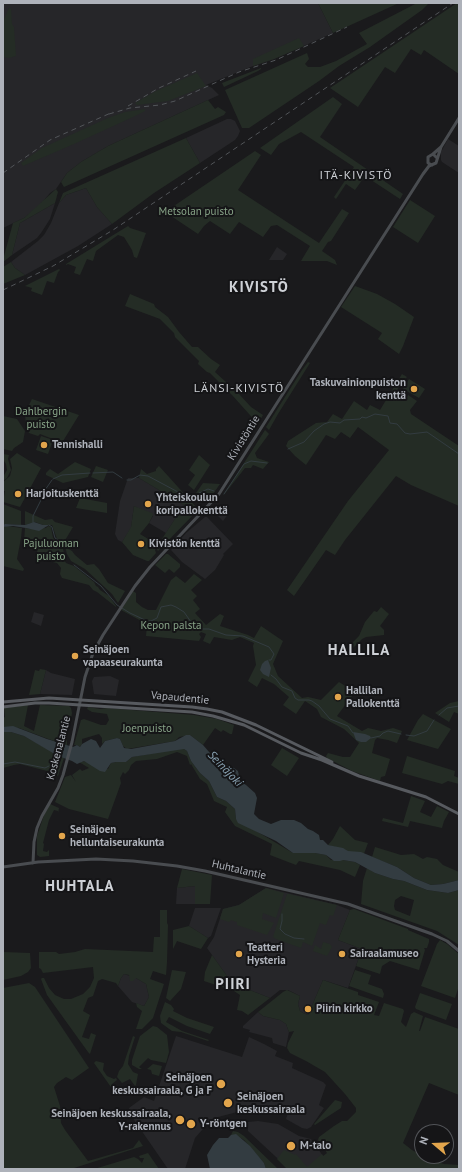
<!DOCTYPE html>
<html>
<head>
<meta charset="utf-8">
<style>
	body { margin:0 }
	#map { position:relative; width:462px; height:1172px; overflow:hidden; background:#1a1a1c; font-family:"PT Sans",sans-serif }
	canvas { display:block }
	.frame { position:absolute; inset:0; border:4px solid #aeb2ba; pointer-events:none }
	.north { position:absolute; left:414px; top:1124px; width:40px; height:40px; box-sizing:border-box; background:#151517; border:1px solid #525458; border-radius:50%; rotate:289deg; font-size:11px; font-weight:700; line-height:16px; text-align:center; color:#aeb2ba }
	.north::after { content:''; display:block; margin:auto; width:14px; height:18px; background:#e2a54c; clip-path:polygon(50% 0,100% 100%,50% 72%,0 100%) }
</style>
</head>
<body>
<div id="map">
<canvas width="462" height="1172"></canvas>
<div class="frame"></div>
<div class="north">N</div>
</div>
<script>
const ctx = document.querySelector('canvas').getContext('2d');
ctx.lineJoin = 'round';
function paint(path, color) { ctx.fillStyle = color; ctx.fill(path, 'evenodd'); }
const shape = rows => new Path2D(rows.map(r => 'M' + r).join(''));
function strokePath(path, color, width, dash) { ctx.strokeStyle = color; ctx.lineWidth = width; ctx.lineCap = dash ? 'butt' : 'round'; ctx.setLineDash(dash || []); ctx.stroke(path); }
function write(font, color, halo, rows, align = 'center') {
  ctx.font = font + ' "PT Sans",sans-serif'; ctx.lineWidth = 4; ctx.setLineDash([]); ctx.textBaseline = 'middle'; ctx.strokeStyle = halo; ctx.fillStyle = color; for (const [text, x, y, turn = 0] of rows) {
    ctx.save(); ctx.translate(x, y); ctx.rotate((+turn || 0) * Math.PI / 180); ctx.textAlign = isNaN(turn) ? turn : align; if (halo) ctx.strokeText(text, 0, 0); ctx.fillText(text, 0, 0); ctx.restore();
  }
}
paint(shape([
	[3,3,318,3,333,33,274,59,253,66,206,85,212,88,219,95,108,146,81,162,67,173,56,189,50,193,40,205,24,218,3,228],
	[227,119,231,119,235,121,240,131,238,136,235,140,200,163,186,138],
	[448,139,459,146,459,173,442,162,441,160,441,152],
	[86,188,97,207,112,224,78,246,25,275,15,268,11,262,38,241,44,235,51,223,59,203,66,195],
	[55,203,50,219,41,233,37,238,12,255,20,223],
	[277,247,287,254,283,260,269,260],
	[128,478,139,478,184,505,166,533,149,523,153,516,134,506,131,528,122,542,118,540,115,534,120,501],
	[217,504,229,513,223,521,213,511],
	[205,517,207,517,233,544,223,554,224,555,215,570,205,579,182,562,171,550,186,533],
	[34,612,44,615,41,626,31,622],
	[46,670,51,673,75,679,72,695,40,694],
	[110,676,119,680,116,696,94,694,92,681,94,677],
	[195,886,195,904,176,904,177,888],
	[266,888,337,905,350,910,338,940,362,949,348,988,323,980,308,1015,303,1013,300,1011,298,1004,300,996,288,990,280,990,270,998,232,983,207,948,214,937,223,909,239,905],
	[195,908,221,908,211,936,208,938,189,926],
	[124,974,136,978,146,984,149,997,144,1006,132,1002,118,986,121,978],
	[258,1012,263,1016,280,1020,286,1024,289,1032,286,1047,273,1043,272,1038,249,1032,250,1030,243,1028,243,1026],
	[176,1036,242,1057,249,1037,264,1044,277,1051,275,1056,293,1063,292,1068,323,1082,326,1085,319,1105,324,1108,311,1127,307,1129,302,1128,286,1119,290,1107,272,1113,256,1110,237,1112,218,1117,209,1122,195,1138,185,1169,168,1169,130,1114,129,1108,144,1097,154,1101],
	[258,1121,278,1124,299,1136,311,1139,323,1156,310,1169,289,1169,248,1131,248,1122]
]), '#262629');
paint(shape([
	[318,3,399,3,333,33],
	[417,3,429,3,422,10,370,47,339,66,319,81,249,128,242,128,225,90,307,53,309,59,305,64,308,67,320,67,336,61,367,44,359,33],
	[457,3,459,3,459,74,424,50,421,55,411,49,395,73,385,67,358,107,330,88],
	[9,8,11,9,12,24,14,27,16,56,9,58,3,57,3,22],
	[299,38,304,46,274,59,253,66,253,59],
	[261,68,261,69,258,71,224,87,222,83],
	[197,73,206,86,168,101,137,105,135,103,156,91],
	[333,97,342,104,320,137,403,194,400,199,365,176,355,190,346,184,336,199,334,197,354,167,301,132,279,144,271,155,260,148],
	[208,100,215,109,218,107,226,112,224,115,64,187,61,182,67,173,81,162,108,146],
	[145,109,145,111,133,117,74,144,23,166,21,163,42,148,108,118,125,112],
	[186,138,200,163,154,193,112,224,97,207,86,188,66,195,59,203,63,193],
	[255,151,261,155,238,190,319,243,342,209,349,213,331,241,328,242,322,251,335,260,337,265,327,261,301,261,310,246,277,225,271,226,263,237,239,222,230,234,210,221,204,226,198,234,165,212],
	[56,189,58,192,55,203,20,223,12,255,3,262,3,256,4,256,13,223,24,218],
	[410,200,435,216,418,243,393,227],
	[128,226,130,228,146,233,137,258,134,257,132,250,124,237,118,235,96,251,93,261,87,259,80,275,74,273,76,267,68,264,66,265,66,264],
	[11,262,15,268,25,275,3,284,3,267],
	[59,269,60,270,58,272,54,283,47,281,42,295,31,291,32,288,25,286],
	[355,286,377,294,395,304,414,317,403,346,399,354,378,339,382,333,341,307],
	[130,294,154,304,155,307,168,317,179,332,192,347,198,347,211,359,220,365,215,372,239,394,251,407,263,415,258,424,232,395,210,373,207,372,198,364,199,361,175,337,174,333,160,319,125,306],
	[308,362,310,363,278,414,269,430,266,427,302,370],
	[402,374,407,377,400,384,396,393,400,393,407,397,408,395,417,401,410,410,411,414,459,446,459,506,411,485,396,476,345,540,335,555,326,550,294,596,287,590,348,501,389,450,358,427,350,438,341,432,335,439,326,435,306,465,295,456,286,446,288,441,316,423,327,422,333,414,342,419,354,401,367,410,370,405,380,410],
	[409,379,425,389,419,398,403,389],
	[32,399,79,415,60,446,53,439,40,434,38,436,29,433,26,427,25,413],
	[3,416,17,419,25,431,23,442,14,448,12,451,3,449],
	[265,430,269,434,255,453,257,458,269,462,263,469,253,465,251,468,245,468,223,496],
	[41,436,53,440,48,454,36,450],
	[17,453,41,468,20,507,3,502,5,491,3,491,3,482,10,476,12,468,10,459],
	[3,454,9,455,8,459,11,470,7,478,3,481,3,477,7,470,6,464,3,459],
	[199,455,210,465,194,490,188,485,195,475,189,470],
	[75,462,91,469,88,477,63,483,46,475,46,473,50,469,58,474],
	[96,466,108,470,103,482,91,477],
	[159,466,197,508,196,512,158,551,156,548,155,550,156,553,149,561,147,561,133,555,122,542,131,527,134,506,152,513,153,515,149,523,140,534,158,545,184,505,139,478,141,469,147,474,156,471,156,469],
	[203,483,220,484,213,494,205,500,196,493],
	[80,498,107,503,107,513,76,508],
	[3,504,21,511,21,525,10,524,3,525],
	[25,511,45,520,52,519,55,522,73,527,64,542,67,548,72,551,75,555,87,565,94,564,99,569,108,583,125,591,118,603,112,594,85,569,71,561,67,554,64,543,57,539,56,536,52,525,43,525,35,522,25,525],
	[7,526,22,528,21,538,17,559,24,569,23,571,3,566,3,527],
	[48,526,51,527,53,538,60,544,63,549,64,554,62,556,66,563,74,566,94,582,96,586,98,587,100,590,109,596,116,606,116,607,97,592,93,590,89,585,62,578,60,574,61,568,57,563,35,558,39,546,24,543,25,528,33,529,46,528],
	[166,554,168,554,180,564,180,567,174,573,169,569,165,573,155,565],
	[194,574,202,580,191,590,197,596,193,600,200,609,195,613,206,625,220,614,224,616,220,626,248,635,254,638,261,626,283,641,273,664,278,676,302,698,308,697,321,700,339,682,355,692,337,716,362,731,368,728,381,731,393,728,402,731,397,743,388,740,377,738,375,740,372,753,390,759,385,776,381,777,380,781,352,771,327,758,326,756,328,753,343,757,350,757,359,743,344,729,321,717,317,709,305,701,296,714,283,705,289,697,274,684,262,678,257,687,248,681,256,665,253,646,254,643,240,637,232,640,214,637,210,644,203,641,206,634,201,632,199,634,201,637,199,641,146,636,147,624,121,610,133,591,136,593,136,602,142,607,148,610,156,610,171,580,176,576,185,583],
	[381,607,389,614,380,626,384,630,384,635,366,637,362,639,352,649,349,646,359,636,365,622,374,611,377,612],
	[40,669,46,670,40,694,29,695,35,670,39,671],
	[459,701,459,714,454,712,449,722,435,713,450,703],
	[28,705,24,726,34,731,40,705,69,706,71,708,72,713,67,738,67,746,19,728,3,727,3,718,5,717,4,708],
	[88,707,100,709,107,708,194,715,217,719,234,725,232,734,230,734,223,730,221,732,215,728,203,745,190,735,179,737,175,741,127,749,123,746,120,739,117,738,105,741,102,744,102,738,99,734,82,739,82,744,80,747,77,745,74,745,81,720,84,719,101,725,106,725,109,720,107,714,92,712,87,709],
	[423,714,451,729,438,749,407,740,418,720],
	[3,732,11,732,24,736,64,758,58,776,51,772,20,764,14,765,3,768],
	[282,748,299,758,287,776,271,765],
	[176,749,184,749,187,751,191,761,200,773,209,781,217,797,226,801,235,809,236,819,293,853,315,853,326,855,331,860,343,860,355,862,360,865,355,877,340,870,299,861,296,865,270,855,272,844,235,826,225,812,227,807,214,801,207,784,200,779,191,764,190,765,187,756,177,752,157,759,136,761,131,765,129,770,125,774,123,772,120,778,121,783,108,819,69,809,55,802,65,777,71,775,76,782,72,775,80,769,82,771,89,768,79,762,84,761,108,769,111,763,116,762,126,762,132,757],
	[407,756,455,771,454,776,459,778,459,784,448,781,442,784,402,773],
	[411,796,425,801,420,812,431,817,437,806,449,812,444,821,442,828,410,821,408,827,382,821,383,818,403,823],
	[50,804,59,808,58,813,58,811,54,810,49,820,43,843,44,844,43,851,47,852,49,850,49,856,40,857,37,855,37,836,44,815],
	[340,826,355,840,368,843,362,859,348,854,346,850,328,845,333,839],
	[375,847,401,855,414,854,423,859,427,857,437,859,443,865,459,872,459,880,443,884,431,885,414,878,397,867,372,857],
	[367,868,375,873,393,879,404,881,427,890,448,893,459,890,459,945,437,931,361,904,363,881],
	[401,896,414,900,410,916,395,910,394,906,395,900],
	[182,869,212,875,210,904,195,904,195,886,177,888],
	[266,888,284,893,276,918,263,913,262,919,274,923,267,935,237,925,237,922,231,920,229,922,220,919,223,909,239,905],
	[287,894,289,894,337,905,333,916,330,915,326,925,320,923,312,946,303,942,301,948,276,939,273,937],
	[354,909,408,929,408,930,429,939,429,942,427,948,424,948,425,950,419,970,390,961,382,966,380,974,356,966,362,949,338,940,350,910],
	[160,910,167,910,167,923,168,925,167,962,166,975,153,971,150,979,164,984,153,1018,142,1029,136,1029,142,1011,137,1007,136,1003,144,1006,149,997,146,984,136,978,133,981,130,981,129,975,124,974,121,978,118,986,116,983,102,979,98,981,93,996,88,998,83,1011,90,1015,82,1037,89,1039,91,1033,96,1035,90,1054,88,1052,47,995,41,979,42,978,44,978,49,988,55,995,64,999,71,999,83,994,90,987,94,978,93,967,43,973,41,969,39,968,39,952,56,952,59,954,75,952,85,949,153,952,154,937,160,937],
	[189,926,208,938,201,949,177,941,173,949,173,930],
	[440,940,447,944,459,954,459,986,455,998,421,986,437,944],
	[323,942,330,944,332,947,327,956,313,951,315,945,321,949],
	[3,952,30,953,31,968,28,972,21,976,3,980],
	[212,955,232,983,270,998,248,1015,242,1011,237,1010,240,995,234,991,204,981,205,972],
	[172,970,186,972,181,989,170,1001,166,998],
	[355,970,371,975,368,984,382,989,384,994,383,998,349,986],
	[323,980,358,992,358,995,379,1002,374,1015,379,1016,384,1003,403,1009,404,1011,401,1022,406,1027,411,1014,414,1012,423,1016,419,1031,420,1031,425,1017,459,1029,459,1095,429,1083,403,1143,412,1150,430,1160,444,1164,459,1165,459,1169,287,1169,277,1159,284,1150,295,1155,296,1154,307,1167,322,1154,323,1156,327,1153,318,1140,319,1137,334,1126,342,1121,347,1121,356,1112,356,1108,345,1094,325,1072,306,1061,290,1053,287,1048,288,1043,294,1031,289,1032,286,1024,280,1020,263,1016,258,1012,283,992,287,990,300,996,298,1004,300,1011,303,1013,308,1015],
	[29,983,35,987,89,1068,72,1080,66,1077,57,1083,54,1087,60,1106,61,1123,65,1130,88,1161,133,1148,139,1140,143,1146,71,1169,3,1169,3,988],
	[420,993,452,1004,446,1020,416,1009,415,1007],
	[165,1002,171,1005,174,1009,173,1011,187,1018,214,1027,210,1034,187,1026,169,1017,166,1022,182,1031,209,1040,208,1041,181,1032,172,1031,161,1023,160,1016],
	[153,1026,157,1027,167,1035,169,1052,166,1063,151,1060,148,1058,139,1067,142,1069,139,1069,132,1065,132,1060,140,1036],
	[133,1036,135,1037,129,1056,128,1064,133,1072,138,1074,136,1085,135,1086,130,1079,122,1083,117,1077,119,1071,123,1066],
	[96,1061,104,1063,103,1070,107,1076,114,1079,116,1078,117,1080,112,1084,115,1088,113,1090,94,1063],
	[153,1064,162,1066,159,1076,152,1074,151,1070,147,1069],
	[335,1100,342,1102,341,1108,315,1125,314,1124],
	[233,1131,238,1132,244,1136,278,1169,266,1169,264,1163,244,1140,236,1135,231,1135],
	[148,1153,159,1169,94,1169,134,1157,138,1159,142,1163,144,1158,140,1158,139,1156]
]), '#242c25');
paint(shape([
	[34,522,43,525,49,525,39,531,26,528,13,526,3,527,3,525,5,524,25,525],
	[268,660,271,668,269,677,263,674,260,670,262,664,265,661],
	[13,726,47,739,73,747,77,745,80,747,82,744,91,739,96,741,100,748,105,741,117,738,120,739,124,748,131,749,175,741,186,735,190,735,203,745,217,761,234,768,238,771,240,781,246,785,255,793,257,798,254,814,259,819,271,824,281,820,294,820,301,823,308,829,313,831,319,835,320,840,323,840,328,845,343,848,348,851,361,852,397,867,414,878,431,885,443,884,459,880,459,890,448,893,427,890,404,881,393,879,375,873,355,862,343,860,340,861,334,861,326,855,315,853,293,853,276,841,238,823,236,819,235,809,226,801,217,797,209,781,200,773,191,761,187,751,184,749,132,757,126,762,116,762,111,763,105,772,100,771,84,761,77,764,72,761,58,756,24,736,11,732,3,732,3,727],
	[353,732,365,734,370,736,371,738,366,742,361,742,356,740],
	[236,1134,250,1146,264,1163,266,1169,210,1169,207,1155,213,1145,219,1138,228,1138,231,1135]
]), '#333c41');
strokePath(shape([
	[288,449,304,442,314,431,324,424,330,422,340,423,344,420,360,419,362,417,366,418,375,414,388,416,390,423,397,424,405,433,410,434,427,432,459,454],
	[93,473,113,472,122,478],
	[53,479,62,475,90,473],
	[127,480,131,480,140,475,148,476,178,492,183,494],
	[199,493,208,489,214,491],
	[224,494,244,464,251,461,267,463],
	[33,523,33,516,42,498,45,490,52,480],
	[49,525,52,527,55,538,61,542],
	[74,565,101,586,117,605,130,613,147,621,151,621,157,618,161,607,171,605,176,607,184,612,196,629,209,629,226,635,243,636,269,647,274,654,271,660,269,660],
	[271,675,276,679,282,687,292,691,295,698,298,700,309,700,312,701,319,706,330,719,348,726,353,733],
	[439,715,447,708,459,706],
	[406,735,414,736,427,731,434,720],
	[371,738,380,736,383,733,388,731,401,734],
	[3,764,15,762,45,768,49,766],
	[282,914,282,921,280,929,285,934,294,938,304,939]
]), '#333c41', 1);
strokePath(shape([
	[433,154,441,147,459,118],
	[432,165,428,163,428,157,433,154,437,158],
	[33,863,34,842,37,828,42,816,58,788,63,775,72,742,85,677,93,653,103,635,135,586,150,567,219,494,423,174,429,166,436,163,441,147],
	[3,867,38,862,96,859,133,861,177,866,205,871,348,904,432,934,447,941,459,951]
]), '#494c50', 3);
strokePath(shape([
	[3,702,49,698,192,707,207,709,222,712,256,725,332,762],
	[3,707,35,703,49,703,192,712,213,716,244,725,301,753,322,760,359,776,426,797,459,814]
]), '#575a5f', 3);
strokePath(shape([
	[128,106,159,88,196,71],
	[109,114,130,108,160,105,175,101,239,72,276,60,347,27],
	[3,173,50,140,113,112],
	[3,290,53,266,113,230,453,3]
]), '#525559', 1, [5, 4]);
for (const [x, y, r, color] of [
	[414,389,4,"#e2a54c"],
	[44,445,4,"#e2a54c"],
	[18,494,4,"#e2a54c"],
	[148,504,4,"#e2a54c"],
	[141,544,4,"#e2a54c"],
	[75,656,4,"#e2a54c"],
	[338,697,4,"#e2a54c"],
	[62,836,4,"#e2a54c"],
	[239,954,4,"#e2a54c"],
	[342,954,4,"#e2a54c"],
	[308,1009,4,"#e2a54c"],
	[221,1084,5,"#e2a54c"],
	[228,1103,5,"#e2a54c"],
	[180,1120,5,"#e2a54c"],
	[191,1124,5,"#e2a54c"],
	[291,1146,5,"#e2a54c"]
]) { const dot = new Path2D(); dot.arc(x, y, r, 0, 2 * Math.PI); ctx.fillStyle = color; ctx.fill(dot); strokePath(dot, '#151517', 1.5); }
write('11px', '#87a387', '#151517', [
	["Metsolan puisto",196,212],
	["Dahlbergin",41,412],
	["puisto",41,425],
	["Pajuluoman",51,544],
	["puisto",51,557],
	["Kepon palsta",171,626],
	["Joenpuisto",147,729]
]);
write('bold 11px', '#aeb2ba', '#151517', [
	["Taskuvainionpuiston",406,383,"right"],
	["kenttä",406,396,"right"],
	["Tennishalli",52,445],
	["Harjoituskenttä",26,494],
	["Yhteiskoulun",156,498],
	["koripallokenttä",156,511],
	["Kivistön kenttä",149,544],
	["Seinäjoen",83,650],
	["vapaaseurakunta",83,663],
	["Hallilan",346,691],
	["Pallokenttä",346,704],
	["Seinäjoen",70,830],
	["helluntaiseurakunta",70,843],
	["Teatteri",247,948],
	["Hysteria",247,961],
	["Sairaalamuseo",350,954],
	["Piirin kirkko",316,1009],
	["Seinäjoen",212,1078,"right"],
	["keskussairaala, G ja F",212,1091,"right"],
	["Seinäjoen",237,1097],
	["keskussairaala",237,1110],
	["Seinäjoen keskussairaala,",171,1114,"right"],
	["Y-rakennus",171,1127,"right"],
	["Y-röntgen",200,1124],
	["M-talo",300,1146]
], 'left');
write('11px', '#aeb2ba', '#151517', [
	["Kivistöntie",244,438,-58],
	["Vapaudentie",180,698,5],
	["Koskenalantie",59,748,-75],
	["Huhtalantie",239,870,13]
]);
ctx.letterSpacing = '1px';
write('12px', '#ced1d6', '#151517', [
	["ITÄ-KIVISTÖ",356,176],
	["LÄNSI-KIVISTÖ",239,389]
]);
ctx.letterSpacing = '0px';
write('italic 12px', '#88a1b1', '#151517', [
	["Seinäjoki",225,769,46]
]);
ctx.letterSpacing = '1px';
write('bold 15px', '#ced1d6', '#151517', [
	["KIVISTÖ",259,288],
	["HALLILA",359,651],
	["HUHTALA",80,887],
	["PIIRI",233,985]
]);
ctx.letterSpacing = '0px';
</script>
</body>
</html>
